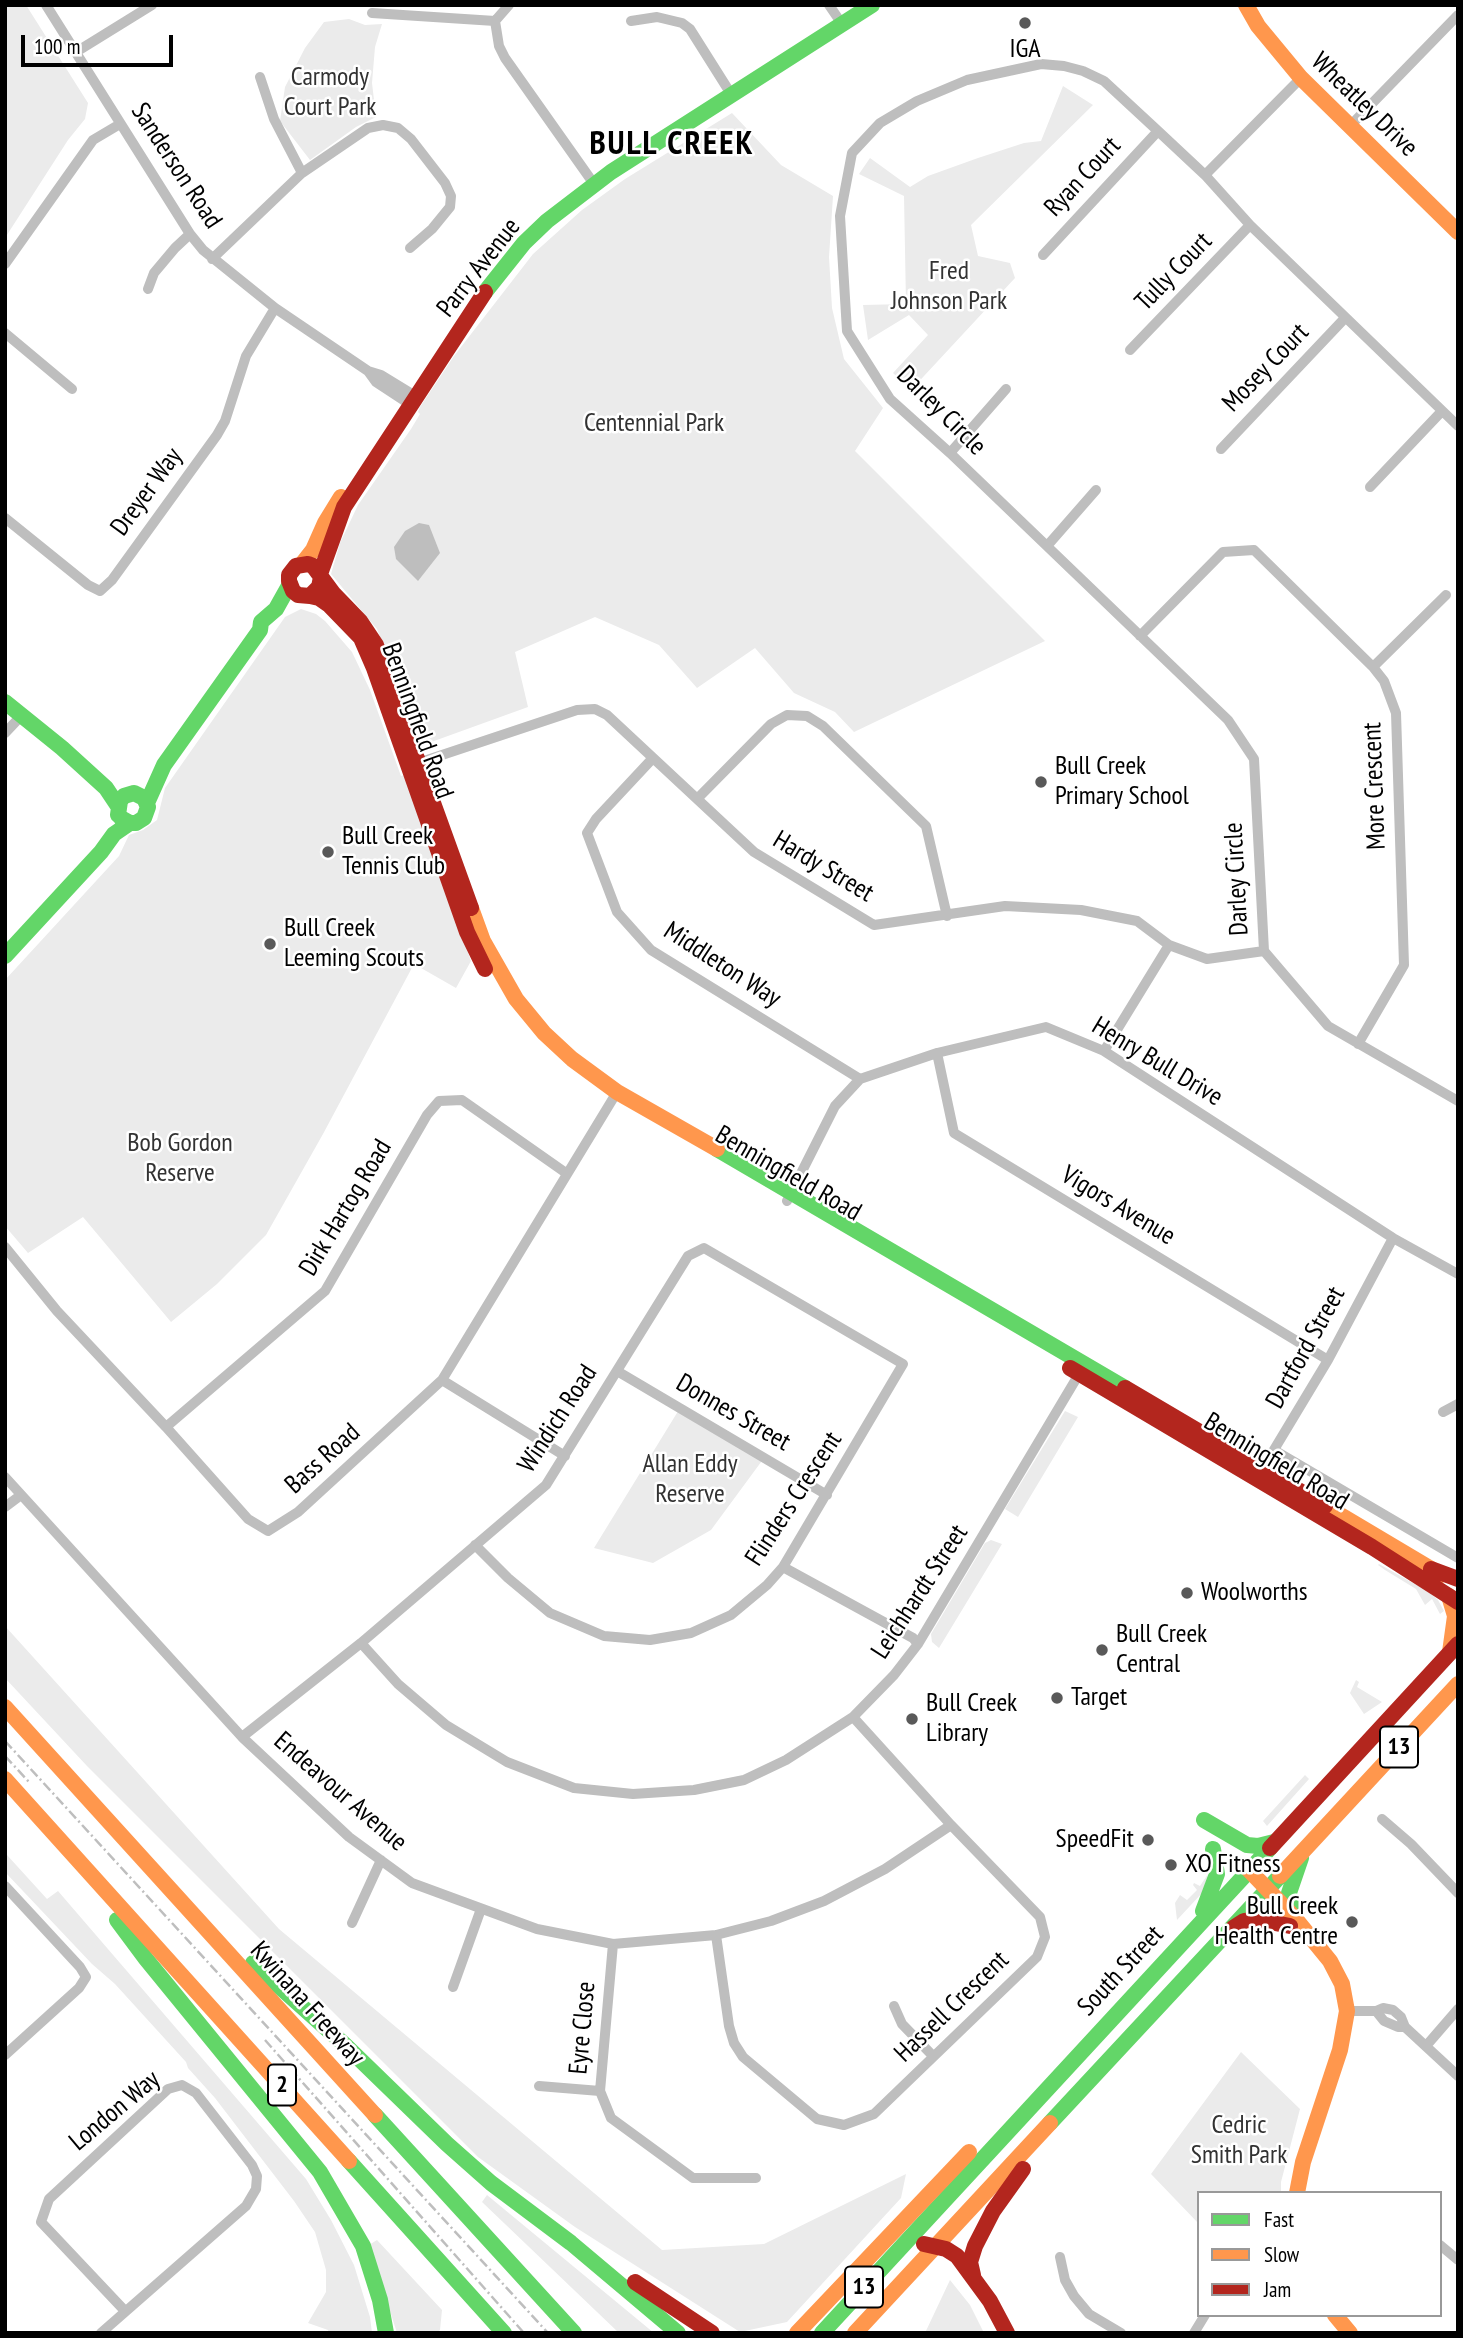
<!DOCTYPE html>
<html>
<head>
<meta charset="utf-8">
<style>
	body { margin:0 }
	#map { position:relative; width:1463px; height:2338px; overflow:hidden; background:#fff; font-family:"PT Sans Narrow",sans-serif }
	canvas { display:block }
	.frame { position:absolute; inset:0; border:7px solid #000; pointer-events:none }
	.legend { position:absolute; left:1197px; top:2191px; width:245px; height:126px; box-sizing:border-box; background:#fff; border:2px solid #999; margin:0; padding:9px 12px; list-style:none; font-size:21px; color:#000 }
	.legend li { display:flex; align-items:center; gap:14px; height:35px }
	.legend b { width:35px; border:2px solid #999 }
	.scale { position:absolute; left:21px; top:35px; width:152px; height:32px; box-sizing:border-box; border:4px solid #000; border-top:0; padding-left:9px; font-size:21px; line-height:24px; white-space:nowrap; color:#000; -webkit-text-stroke:5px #fff; paint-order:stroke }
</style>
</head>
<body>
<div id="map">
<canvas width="1463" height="2338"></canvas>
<div class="frame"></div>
<ul class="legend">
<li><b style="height:9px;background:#63d668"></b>Fast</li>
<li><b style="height:9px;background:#ff974d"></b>Slow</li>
<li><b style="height:9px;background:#b3261e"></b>Jam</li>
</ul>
<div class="scale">100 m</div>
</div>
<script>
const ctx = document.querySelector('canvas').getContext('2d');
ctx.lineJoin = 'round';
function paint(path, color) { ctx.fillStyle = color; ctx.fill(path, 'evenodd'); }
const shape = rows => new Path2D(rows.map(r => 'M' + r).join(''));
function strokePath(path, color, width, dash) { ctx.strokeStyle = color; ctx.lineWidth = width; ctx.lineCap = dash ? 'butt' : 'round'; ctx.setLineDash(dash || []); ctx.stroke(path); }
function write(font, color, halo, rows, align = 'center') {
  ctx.font = font + ' "PT Sans Narrow",sans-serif'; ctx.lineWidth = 5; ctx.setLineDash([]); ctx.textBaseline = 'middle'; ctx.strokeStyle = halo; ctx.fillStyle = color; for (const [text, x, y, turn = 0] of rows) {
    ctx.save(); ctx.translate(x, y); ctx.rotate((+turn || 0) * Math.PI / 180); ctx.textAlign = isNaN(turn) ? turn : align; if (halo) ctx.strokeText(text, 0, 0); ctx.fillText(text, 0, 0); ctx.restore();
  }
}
paint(shape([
	[5,5,26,5,88,103,85,119,68,140,5,238],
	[349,19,365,25,382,24,375,47,372,83,376,117,356,127,310,160,280,121,285,87,305,48,324,22],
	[1063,86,1093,105,971,225,978,256,1010,263,1015,278,911,390,893,373,928,335,909,315,868,340,863,305,906,304,904,196,859,174,870,158,910,187,928,176,978,158,1024,143,1041,141],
	[732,113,781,165,833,196,829,257,832,308,844,359,883,408,855,451,1045,641,854,732,835,712,794,693,755,648,697,688,659,645,595,617,515,652,528,707,423,745,377,629,331,574,340,543,358,505,411,429,420,414,418,412,420,407,454,356,533,254,582,210,625,179],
	[301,609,316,614,325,621,352,652,370,690,401,776,405,775,471,961,456,988,414,964,323,1134,266,1235,217,1284,171,1322,83,1217,28,1253,5,1226,5,980,119,856,129,835,143,830,157,820,165,788,285,617],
	[680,1408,764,1458,711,1530,653,1563,594,1548],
	[1065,1411,1078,1417,1018,1517,1005,1509],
	[991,1540,1002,1544,939,1648,932,1642,931,1634,985,1543],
	[1379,1564,1429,1592,1438,1600,1444,1611,1440,1614,1432,1599,1425,1605,1416,1589,1385,1570,1378,1565],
	[5,1626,279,1929,662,2250,764,2244,906,2174,901,2198,787,2322,740,2332,575,2227,478,2157,87,1766,5,1678],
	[1356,1680,1359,1682,1357,1687,1382,1702,1364,1714,1350,1693],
	[1305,1775,1309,1779,1267,1826,1263,1821],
	[7,1855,47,1899,58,1891,306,2179,331,2220,354,2265,370,2317,372,2333,329,2333,328,2330,308,2323,326,2292,326,2270,315,2232,294,2201,215,2098,188,2068,186,2062,115,1984,92,1964,5,1872,5,1857],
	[1208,1874,1203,1892,1177,1920,1175,1903,1180,1895,1187,1900,1197,1890,1193,1885,1194,1883,1200,1886],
	[1241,2052,1300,2109,1281,2182,1281,2193,1199,2193,1199,2224,1151,2174],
	[487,2195,654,2333,619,2333,482,2202],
	[377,2240,442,2310,440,2330,437,2333,397,2333,369,2245],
	[950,2280,970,2305,984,2333,925,2333]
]), '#ebebeb');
paint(shape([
	[419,523,429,525,440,553,418,581,396,559,394,547,405,531]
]), '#bebebe');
strokePath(shape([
	[46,5,190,234,203,250,275,308,368,371,376,382,411,405],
	[509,5,495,21,499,46,505,58,594,184],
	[829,5,842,24],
	[372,13,495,21],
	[631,21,657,17,682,23,690,29,731,94],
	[76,52,152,5],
	[260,77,274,119,302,173],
	[1351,125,1458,15],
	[1205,175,1301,78],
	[1043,255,1158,131],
	[212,259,302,173,368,128,383,125,398,128,411,139,445,183,451,196,450,207,432,229,410,248],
	[5,264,93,140,120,124],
	[148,289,154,273,175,248,190,234],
	[5,333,72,389],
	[1130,350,1250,225],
	[368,371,381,375,417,397],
	[1458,426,1250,225,1205,175,1158,131,1104,81,1083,71,1064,66,1041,64,967,80,917,101,880,123,852,153,840,216,847,331,890,399,950,453,1228,720,1254,759,1264,951,1328,1026,1458,1101],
	[1221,449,1345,318],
	[950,453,1006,389],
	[1370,487,1442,411],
	[5,518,88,585,100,591,112,580,217,435,225,421,246,356,275,308],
	[1047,546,1096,490],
	[1140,636,1223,552,1254,550,1373,667,1384,681,1396,713,1404,965,1358,1044],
	[1373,667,1446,595],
	[5,733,22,715],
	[653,758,596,819,587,833,617,912,651,950,860,1079],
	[415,764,577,710,595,709,607,715,754,852,874,925,1005,906,1081,910,1137,921,1169,945,1207,959,1264,951],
	[697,799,771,724,787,715,807,716,823,726,926,826,947,916],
	[1104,1051,1169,945],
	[937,1053,954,1133,1328,1360],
	[787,1201,835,1106,860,1079,937,1053,1046,1027,1104,1051,1393,1238,1458,1274],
	[5,1247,57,1311,166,1427,248,1519,268,1531,298,1512,442,1380,617,1092],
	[617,1371,827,1495],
	[442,1380,565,1456],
	[1443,1412,1458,1404],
	[166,1427,325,1291,427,1115,439,1101,462,1100,566,1173],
	[1274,1450,1458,1558],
	[1260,1473,1328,1360,1393,1238],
	[5,1477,242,1737,349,1837,412,1883,537,1929,613,1944,716,1935,771,1921,824,1901,885,1869,951,1825],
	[5,1507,21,1495],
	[783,1567,913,1638,918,1644],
	[361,1643,398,1684,446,1725,507,1762,574,1788,633,1794,694,1790,744,1780,786,1760,853,1717,894,1675,918,1644,1082,1369],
	[242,1737,361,1643,546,1485,688,1256,704,1248,903,1364,783,1567,767,1585,731,1615,691,1633,650,1640,604,1636,550,1613,508,1578,475,1545],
	[1382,1819,1411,1844,1458,1893],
	[5,1886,80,1967,86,1977,79,1988,5,2055],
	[352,1923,381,1860],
	[716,1935,729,2026,734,2043,743,2057,817,2119,844,2125,874,2114,1037,1957,1045,1937,1040,1917,951,1825,853,1717],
	[613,1944,600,2091,611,2118,693,2178,756,2178],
	[453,1987,481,1909],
	[894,2006,902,2024,933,2056],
	[1347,2011,1376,2011,1383,2008,1393,2010,1401,2017,1405,2027,1458,2076],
	[1376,2011,1384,2021,1398,2027,1405,2027],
	[1426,2046,1458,2009],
	[539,2086,600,2091],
	[1440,2245,1458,2260],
	[1060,2257,1065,2280,1074,2296,1089,2314,1121,2333],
	[101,2333,246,2206,256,2189,257,2176,252,2165,196,2093,182,2085,168,2089,49,2199,41,2222,125,2311],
	[1194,2333,1205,2315]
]), '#bebebe', 10);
strokePath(shape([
	[485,292,524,243,547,221,611,172,872,5],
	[5,702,62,748,106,788,118,806],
	[147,803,164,765,260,630,261,622,276,609,290,584],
	[118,815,120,801,124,796,134,793,144,798,148,807,144,818,136,823,130,823,121,818],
	[5,956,101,852,114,834,130,823],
	[717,1149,1125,1388],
	[1204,1820,1247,1845,1258,1846,1274,1842],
	[1203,1911,1217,1874,1213,1849],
	[1294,1917,1289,1893,1301,1858],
	[117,1920,146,1959,320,2172,363,2246,380,2300,386,2333],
	[253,1963,345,2045,447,2144,491,2183,571,2243,678,2333],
	[375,2115,574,2333],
	[1050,2123,1280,1876],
	[349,2161,504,2333],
	[822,2333,1270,1848]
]), '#63d668', 16);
strokePath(shape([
	[1246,5,1258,26,1301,78,1458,232],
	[302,564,313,550,325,523,341,497],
	[471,908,483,941,516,999,544,1033,572,1059,617,1092,717,1149],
	[1325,1506,1441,1575],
	[1449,1596,1455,1616,1450,1652],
	[5,1707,375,2115],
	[5,1779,349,2161],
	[1248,1869,1294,1917,1330,1961,1342,1984,1347,2011,1340,2050,1303,2162,1297,2193],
	[1280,1876,1458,1684],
	[1335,2315,1350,2333],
	[797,2333,969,2152],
	[855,2333,1050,2123]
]), '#ff974d', 16);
strokePath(shape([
	[320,574,344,507,485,292],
	[321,577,319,587,310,596,298,595,293,591,289,581,289,575,296,566,308,564,313,566,333,593,360,621,376,645,471,908],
	[310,596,319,598,329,605,361,638,374,668,467,932,485,969],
	[1070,1368,1372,1547,1458,1602],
	[1125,1388,1325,1506],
	[1431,1569,1458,1579],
	[1270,1848,1458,1644],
	[1233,1928,1244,1921,1255,1919,1290,1926],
	[924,2244,946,2249,957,2256,990,2301,1007,2333],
	[973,2275,970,2262,975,2246,993,2211,1023,2169],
	[635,2282,712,2333]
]), '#b3261e', 16);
strokePath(shape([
	[5,1741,548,2333],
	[5,1756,29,1782],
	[265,2040,524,2333]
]), '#bebebe', 2.5, [10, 3.5, 2, 3.5]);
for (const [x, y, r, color] of [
	[1025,23,7,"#595959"],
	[1041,782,7,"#595959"],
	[328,852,7,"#595959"],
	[270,944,7,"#595959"],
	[1187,1593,7,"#595959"],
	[1102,1650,7,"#595959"],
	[1057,1698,7,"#595959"],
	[912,1719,7,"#595959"],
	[1148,1840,7,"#595959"],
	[1171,1865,7,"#595959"],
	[1352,1922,7,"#595959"]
]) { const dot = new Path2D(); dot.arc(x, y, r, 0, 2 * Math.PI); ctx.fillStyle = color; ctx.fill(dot); strokePath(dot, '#fff', 2.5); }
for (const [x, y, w] of [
	[1399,1747,38],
	[282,2085,28],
	[864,2287,38]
]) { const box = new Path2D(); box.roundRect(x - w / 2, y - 20.5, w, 41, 5); ctx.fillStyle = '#fff'; ctx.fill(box); strokePath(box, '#000', 2); }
write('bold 24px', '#000', null, [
	["13",1399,1747],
	["2",282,2085],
	["13",864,2287]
]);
write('26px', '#000', '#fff', [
	["IGA",1025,50,"center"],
	["Bull Creek",1055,767],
	["Primary School",1055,797],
	["Bull Creek",342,837],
	["Tennis Club",342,867],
	["Bull Creek",284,929],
	["Leeming Scouts",284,959],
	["Woolworths",1201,1593],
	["Bull Creek",1116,1635],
	["Central",1116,1665],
	["Target",1071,1698],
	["Bull Creek",926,1704],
	["Library",926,1734],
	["SpeedFit",1134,1840,"right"],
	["XO Fitness",1185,1865],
	["Bull Creek",1338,1907,"right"],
	["Health Centre",1338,1937,"right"]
], 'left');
write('26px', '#323232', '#fff', [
	["Carmody",330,78],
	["Court Park",330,108],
	["Fred",949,272],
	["Johnson Park",949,302],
	["Centennial Park",654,424],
	["Bob Gordon",180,1144],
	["Reserve",180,1174],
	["Allan Eddy",690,1465],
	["Reserve",690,1495],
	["Cedric",1239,2126],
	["Smith Park",1239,2156]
]);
write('26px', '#000', '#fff', [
	["Wheatley Drive",1364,105,44],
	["Sanderson Road",176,166,57],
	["Ryan Court",1083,177,-47],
	["Parry Avenue",479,268,-52],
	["Tully Court",1174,272,-46],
	["Mosey Court",1266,368,-46],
	["Darley Circle",941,411,45],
	["Dreyer Way",147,492,-54],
	["Benningfield Road",417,721,70],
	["More Crescent",1375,786,-92],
	["Hardy Street",823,867,31],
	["Darley Circle",1237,879,-93],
	["Middleton Way",722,965,33],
	["Henry Bull Drive",1157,1062,31],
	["Benningfield Road",788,1174,30],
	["Vigors Avenue",1118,1206,31],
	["Dirk Hartog Road",346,1208,-59],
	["Dartford Street",1306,1348,-61],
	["Donnes Street",733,1413,30],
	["Windich Road",558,1419,-57],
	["Bass Road",323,1459,-42],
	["Benningfield Road",1276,1462,31],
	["Flinders Crescent",794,1499,-57],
	["Leichhardt Street",920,1592,-57],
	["Endeavour Avenue",340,1792,41],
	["South Street",1121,1971,-47],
	["Kwinana Freeway",307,2004,48],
	["Hassell Crescent",952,2007,-44],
	["Eyre Close",583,2028,-85],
	["London Way",115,2111,-40]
]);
ctx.letterSpacing = '2px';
write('bold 33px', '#000', '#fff', [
	["BULL CREEK",672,145]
]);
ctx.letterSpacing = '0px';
</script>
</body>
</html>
